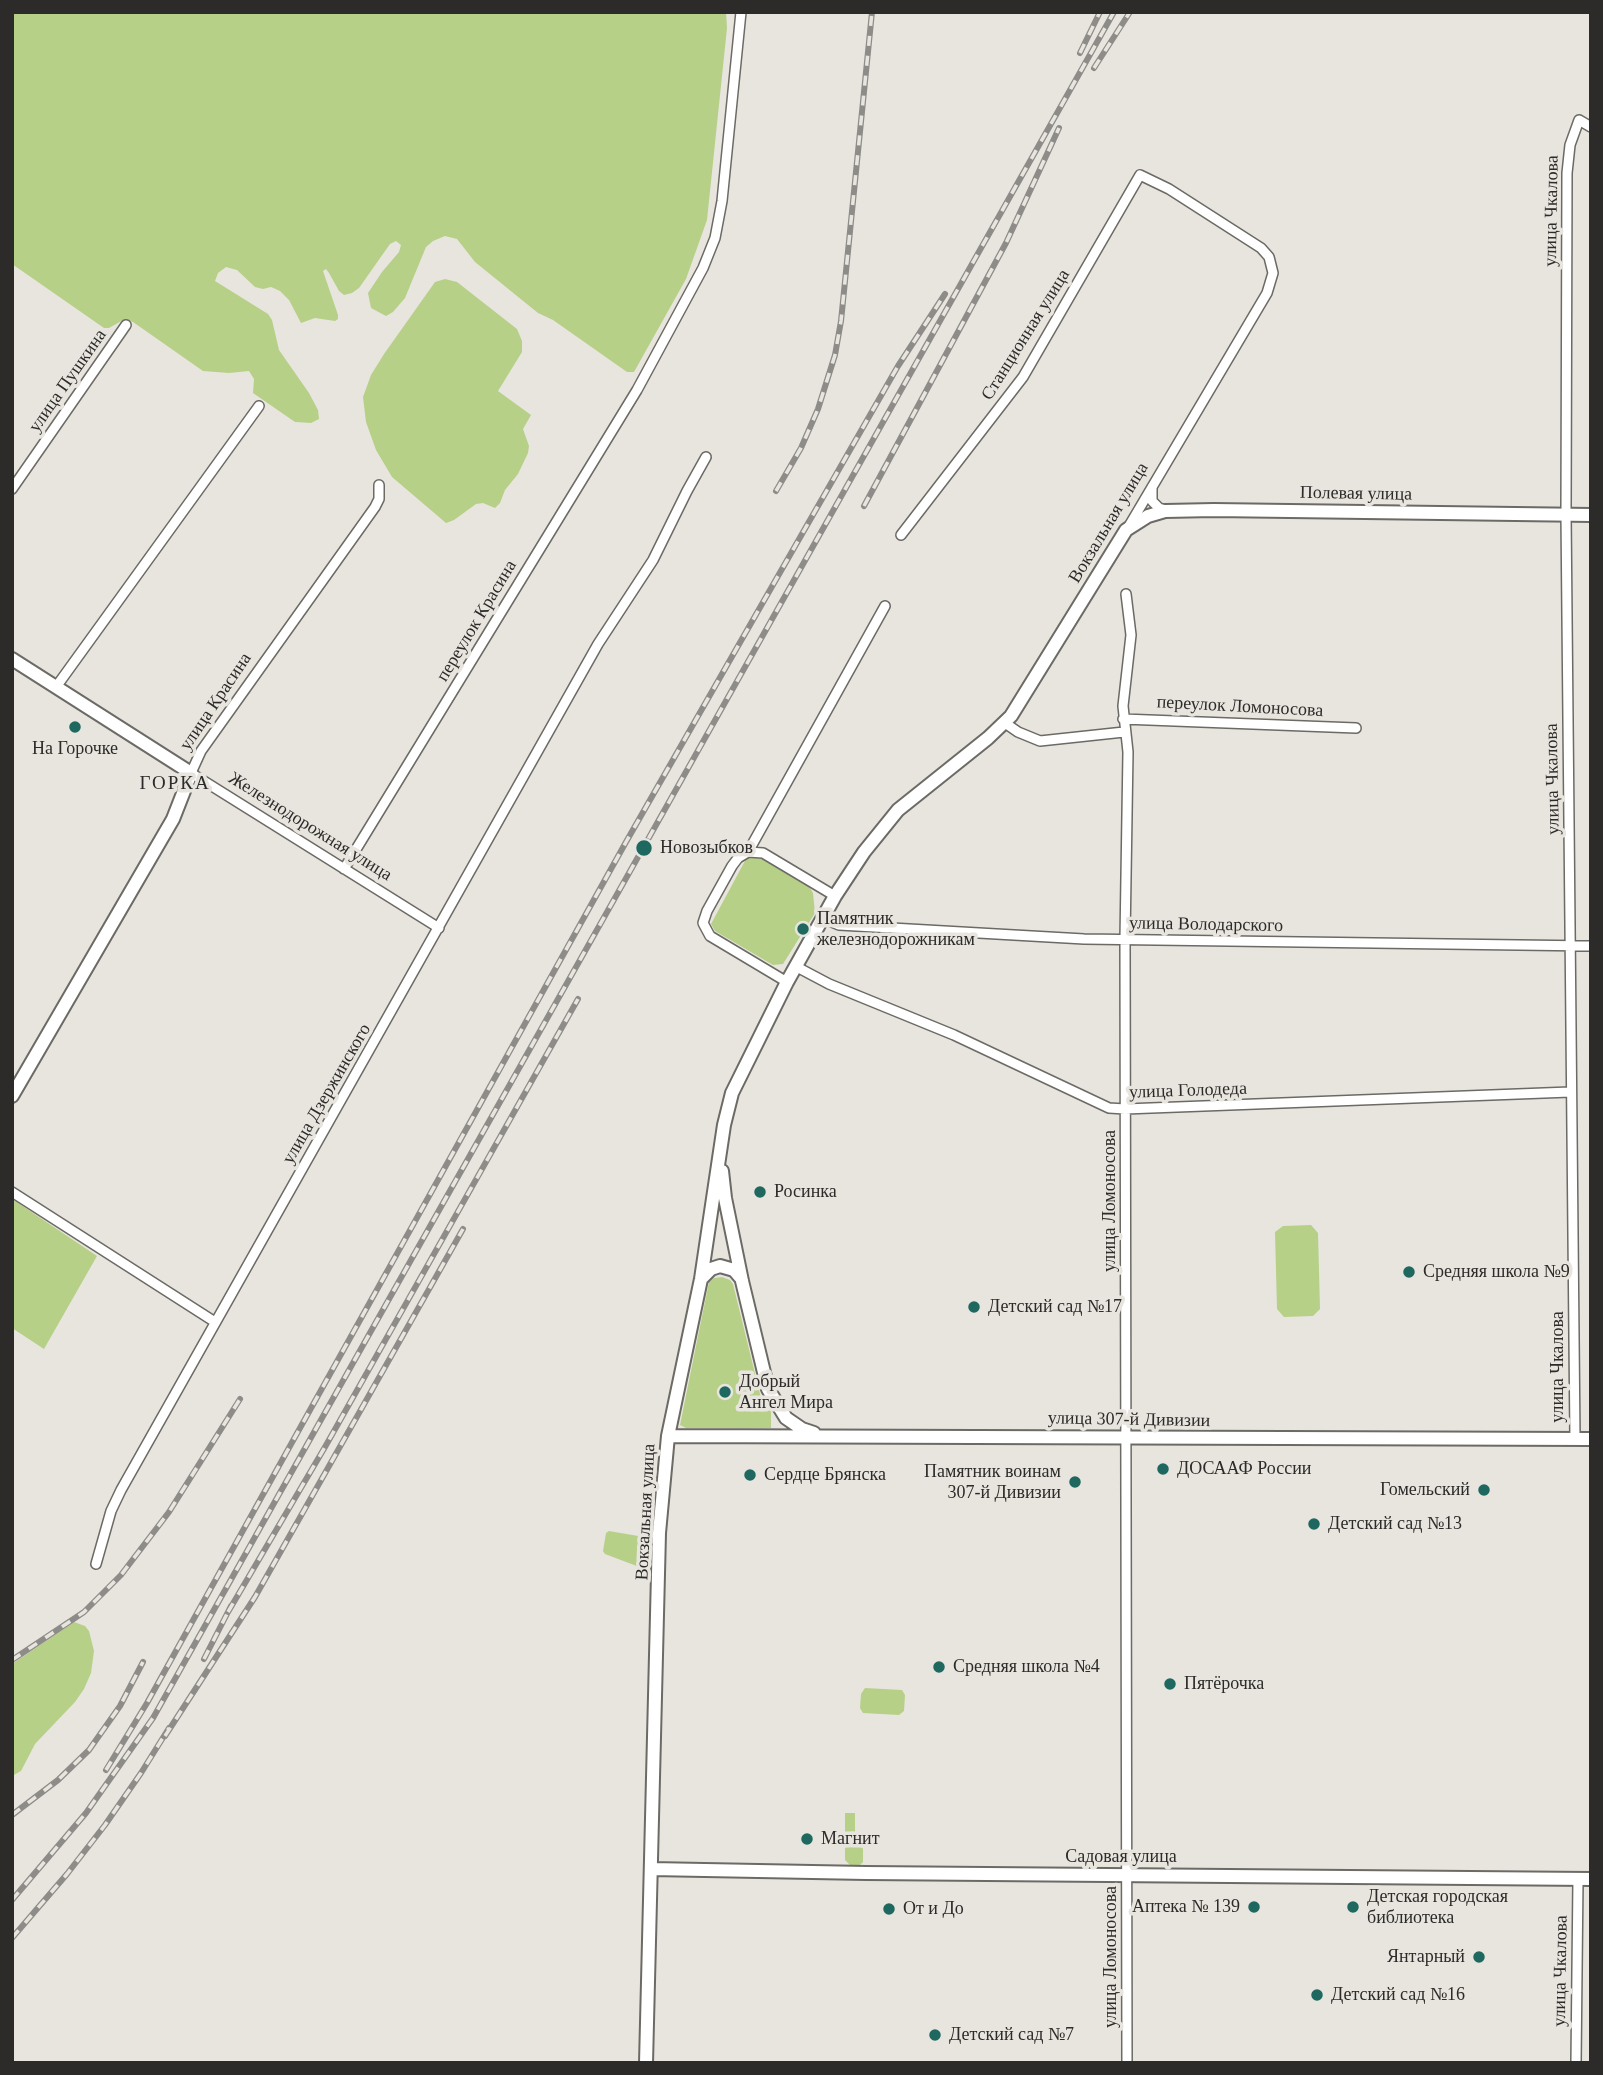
<!DOCTYPE html>
<html>
<head>
<meta charset="utf-8">
<style>
	body { margin:0 }
	#map { position:relative; width:1603px; height:2075px; overflow:hidden; background:#e8e5df; font-family:"Times New Roman",serif }
	canvas { display:block }
	.frame { position:absolute; inset:0; border:14px solid #2c2b29; pointer-events:none }
</style>
</head>
<body>
<div id="map">
<canvas width="1603" height="2075"></canvas>
<div class="frame"></div>
</div>
<script>
const ctx = document.querySelector('canvas').getContext('2d');
ctx.lineJoin = 'round';
function paint(path, color) { ctx.fillStyle = color; ctx.fill(path, 'evenodd'); }
const shape = rows => new Path2D(rows.map(r => 'M' + r).join(''));
function strokePath(path, color, width, dash) { ctx.strokeStyle = color; ctx.lineWidth = width; ctx.lineCap = dash ? 'butt' : 'round'; ctx.setLineDash(dash || []); ctx.stroke(path); }
function write(font, color, halo, rows, align = 'center') {
  ctx.font = font + ' "Times New Roman",serif'; ctx.lineWidth = 7; ctx.setLineDash([]); ctx.textBaseline = 'middle'; ctx.strokeStyle = halo; ctx.fillStyle = color; for (const [text, x, y, turn = 0] of rows) {
    ctx.save(); ctx.translate(x, y); ctx.rotate((+turn || 0) * Math.PI / 180); ctx.textAlign = isNaN(turn) ? turn : align; if (halo) ctx.strokeText(text, 0, 0); ctx.fillText(text, 0, 0); ctx.restore();
  }
}
paint(shape([
	[12,12,726,12,727,28,707,220,686,279,634,372,627,372,553,320,538,313,475,262,457,239,445,236,433,241,426,247,405,298,393,312,386,316,371,308,368,293,382,272,399,252,401,245,396,241,390,244,359,288,352,293,344,295,339,291,329,273,326,269,323,271,338,315,338,319,335,321,315,318,301,323,289,300,280,291,271,287,263,289,255,287,237,270,226,267,218,273,215,281,268,314,272,320,279,350,309,393,318,410,319,419,311,423,295,422,253,393,254,379,249,371,229,373,203,371,133,322,125,319,109,328,104,328,12,264],
	[445,279,457,282,517,329,522,341,522,352,498,391,531,415,523,429,529,446,528,453,518,474,505,490,500,503,495,508,483,503,476,504,454,520,446,523,392,477,376,450,366,422,363,397,371,375,384,354,435,282],
	[751,857,759,857,809,886,813,893,815,913,783,964,773,965,715,931,711,924,746,859],
	[12,1199,97,1256,44,1349,12,1328],
	[1311,1225,1318,1233,1320,1309,1313,1316,1284,1317,1277,1309,1275,1232,1283,1226],
	[722,1277,730,1280,733,1284,761,1398,771,1409,771,1428,686,1428,680,1425,709,1282,714,1278],
	[609,1531,650,1538,653,1543,652,1563,642,1568,605,1554,603,1551,606,1533],
	[74,1622,85,1626,89,1631,94,1651,91,1673,84,1689,75,1702,35,1744,21,1771,12,1776,12,1664],
	[865,1688,902,1690,905,1695,904,1711,899,1715,863,1713,860,1708,861,1694],
	[845,1813,855,1813,855,1840,860,1843,863,1849,863,1862,859,1866,850,1865,845,1860]
]), '#b6d087');
const street = shape([
	[379,485,379,499,375,507,201,751,191,773,439,928],
	[1152,487,1152,501,1159,508,1166,510],
	[12,489,126,325],
	[901,535,1023,377,1140,175,1169,189,1261,248,1269,257,1273,273,1267,293,1129,526],
	[1126,594,1131,635,1123,706,1128,752,1125,939,1127,2063],
	[56,687,259,406],
	[1123,719,1356,728],
	[1005,723,1018,732,1040,741,1124,732],
	[748,852,885,606],
	[344,869,637,390,703,268,715,238,722,201,741,12],
	[822,918,839,925,1084,939,1591,946],
	[795,966,829,984,954,1035,1109,1108,1125,1109,1570,1092],
	[787,982,710,936,703,923,707,911,732,866,738,858,748,852,763,853,835,896],
	[12,1192,215,1322],
	[1575,1439,1566,514,1567,173,1570,145,1579,120,1591,127],
	[96,1564,111,1511,121,1490,598,644,653,560,687,491,706,457],
	[1576,2063,1578,1879]
]);
const secondary = shape([
	[12,659,191,773,173,819,12,1096],
	[722,1171,725,1198,742,1281,768,1389,786,1418,802,1429,814,1433],
	[701,1279,711,1269,720,1266,734,1270,740,1277],
	[668,1436,1591,1439],
	[651,1869,866,1873,1591,1879],
	[646,2063,659,1533,668,1436,701,1279,724,1125,732,1093,787,982,835,896,864,852,898,810,988,738,1011,716,1126,530,1148,516,1165,511,1214,510,1591,515]
]);
strokePath(street, '#6c6a65', 12);
strokePath(secondary, '#6c6a65', 16);
strokePath(street, '#fff', 9);
strokePath(secondary, '#fff', 12);
const rail = shape([
	[1080,53,1100,12],
	[1094,68,1130,12],
	[776,491,801,448,818,409,835,355,841,321,872,12],
	[864,506,1006,243,1059,128],
	[228,1612,325,1447,578,999],
	[204,1659,231,1606],
	[12,1660,84,1612,121,1575,169,1512,240,1399],
	[165,1736,255,1597,463,1229],
	[106,1770,147,1703,626,842,898,366,945,294],
	[12,1815,58,1780,89,1750,120,1706,143,1662],
	[12,1900,86,1813,153,1718,1114,12],
	[12,1938,67,1874,105,1825,141,1773,169,1728]
]);
strokePath(rail, '#8e8c88', 6);
strokePath(rail, '#e8e5df', 3.5, [10]);
for (const [x, y, r, color] of [
	[75,727,7,"#1e6860"],
	[644,848,9,"#1e6860"],
	[803,929,7,"#1e6860"],
	[760,1192,7,"#1e6860"],
	[1409,1272,7,"#1e6860"],
	[974,1307,7,"#1e6860"],
	[725,1392,7,"#1e6860"],
	[1163,1469,7,"#1e6860"],
	[750,1475,7,"#1e6860"],
	[1075,1482,7,"#1e6860"],
	[1484,1490,7,"#1e6860"],
	[1314,1524,7,"#1e6860"],
	[939,1667,7,"#1e6860"],
	[1170,1684,7,"#1e6860"],
	[807,1839,7,"#1e6860"],
	[1254,1907,7,"#1e6860"],
	[1353,1907,7,"#1e6860"],
	[889,1909,7,"#1e6860"],
	[1479,1957,7,"#1e6860"],
	[1317,1995,7,"#1e6860"],
	[935,2035,7,"#1e6860"]
]) { const dot = new Path2D(); dot.arc(x, y, r, 0, 2 * Math.PI); ctx.fillStyle = color; ctx.fill(dot); strokePath(dot, '#e8e5df', 2.5); }
write('18px', '#2c2b29', '#e8e5df', [
	["улица Чкалова",1552,211,-89],
	["Станционная улица",1026,335,-58],
	["улица Пушкина",68,381,-55],
	["Полевая улица",1356,494,1],
	["Вокзальная улица",1109,523,-59],
	["переулок Красина",477,621,-59],
	["улица Красина",216,702,-56],
	["переулок Ломоносова",1240,707,3],
	["улица Чкалова",1553,779,-91],
	["Железнодорожная улица",310,827,32],
	["улица Володарского",1206,925,1],
	["улица Голодеда",1188,1091,-2],
	["улица Дзержинского",327,1094,-60],
	["улица Ломоносова",1110,1201,-90],
	["улица Чкалова",1558,1367,-90],
	["улица 307-й Дивизии",1129,1420,1],
	["Вокзальная улица",646,1512,-87],
	["Садовая улица",1121,1857],
	["улица Ломоносова",1111,1957,-90],
	["улица Чкалова",1561,1971,-89]
]);
write('18px', '#2c2b29', '#e8e5df', [
	["На Горочке",75,749,"center"],
	["Новозыбков",660,848],
	["Памятник",817,919],
	["железнодорожникам",817,940],
	["Росинка",774,1192],
	["Средняя школа №9",1423,1272],
	["Детский сад №17",988,1307],
	["Добрый",739,1382],
	["Ангел Мира",739,1403],
	["ДОСААФ России",1177,1469],
	["Памятник воинам",1061,1472,"right"],
	["307-й Дивизии",1061,1493,"right"],
	["Сердце Брянска",764,1475],
	["Гомельский",1470,1490,"right"],
	["Детский сад №13",1328,1524],
	["Средняя школа №4",953,1667],
	["Пятёрочка",1184,1684],
	["Магнит",821,1839],
	["Детская городская",1367,1897],
	["библиотека",1367,1918],
	["Аптека № 139",1240,1907,"right"],
	["От и До",903,1909],
	["Янтарный",1465,1957,"right"],
	["Детский сад №16",1331,1995],
	["Детский сад №7",949,2035]
], 'left');
ctx.letterSpacing = '2px';
write('19px', '#2c2b29', '#e8e5df', [
	["ГОРКА",175,784]
]);
ctx.letterSpacing = '0px';
</script>
</body>
</html>
